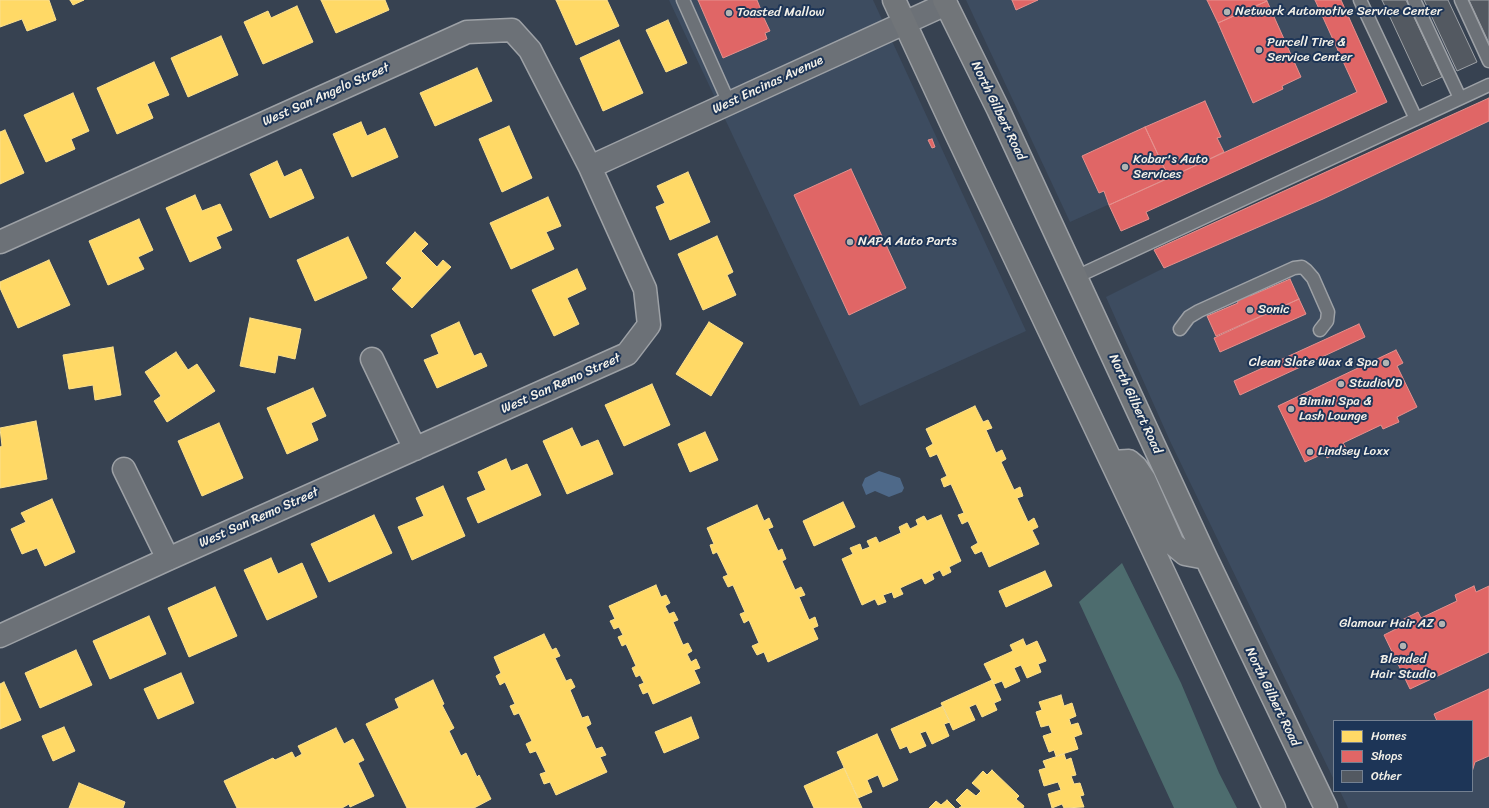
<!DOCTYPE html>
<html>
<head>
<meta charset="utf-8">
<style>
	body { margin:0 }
	#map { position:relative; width:1489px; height:808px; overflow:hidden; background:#374251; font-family:Sriracha,sans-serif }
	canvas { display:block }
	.legend { position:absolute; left:1333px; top:720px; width:140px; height:72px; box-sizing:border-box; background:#1d3557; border:1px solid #738091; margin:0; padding:5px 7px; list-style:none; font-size:12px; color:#f4f1e8 }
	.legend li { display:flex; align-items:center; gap:8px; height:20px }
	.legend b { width:20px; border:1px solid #738091 }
</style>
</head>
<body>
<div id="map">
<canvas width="1489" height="808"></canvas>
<ul class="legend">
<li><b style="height:11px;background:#ffd966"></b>Homes</li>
<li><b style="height:11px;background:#e06666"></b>Shops</li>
<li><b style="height:11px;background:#535961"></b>Other</li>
</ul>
</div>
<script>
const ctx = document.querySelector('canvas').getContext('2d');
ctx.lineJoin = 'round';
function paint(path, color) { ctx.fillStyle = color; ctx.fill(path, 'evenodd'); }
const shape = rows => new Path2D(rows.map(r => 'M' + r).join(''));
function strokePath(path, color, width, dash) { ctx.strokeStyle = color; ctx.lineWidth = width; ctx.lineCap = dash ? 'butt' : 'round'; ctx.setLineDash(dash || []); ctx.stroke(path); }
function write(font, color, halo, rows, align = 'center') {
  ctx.font = font + ' Sriracha,sans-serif'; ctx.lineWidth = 4; ctx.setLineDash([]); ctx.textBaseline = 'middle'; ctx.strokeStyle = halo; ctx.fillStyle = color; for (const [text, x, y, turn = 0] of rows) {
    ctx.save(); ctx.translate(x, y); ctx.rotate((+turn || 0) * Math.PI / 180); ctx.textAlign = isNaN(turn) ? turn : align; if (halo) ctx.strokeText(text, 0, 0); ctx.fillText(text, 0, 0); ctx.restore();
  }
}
paint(shape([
	[669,0,873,0,1026,331,860,406],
	[966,0,1315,0,1357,92,1070,222],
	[1489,121,1489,808,1348,808,1340,791,1472,791,1472,721,1334,721,1334,780,1170,441,1106,297,1164,268,1323,199]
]), '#3d4c60');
paint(shape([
	[1122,563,1181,683,1219,773,1237,808,1174,808,1079,602]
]), '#4d6c6e');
paint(shape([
	[879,471,900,478,904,488,902,492,889,497,875,491,866,495,862,485,865,478]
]), '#4e6989');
const homes = shape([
	[0,0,49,0,56,20,27,31,22,19,0,27,0,0],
	[70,0,84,0,73,5,70,0],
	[321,0,385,0,389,10,336,33,321,0],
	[556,0,607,0,619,26,576,45,556,0],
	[297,6,313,42,263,64,244,22,268,11,271,18,297,6],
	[668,20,687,63,666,72,646,30,668,20],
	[221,36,238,75,188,97,171,58,221,36],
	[619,40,643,93,603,111,580,58,619,40],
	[154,62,169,95,147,104,153,118,117,134,97,88,154,62],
	[477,68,492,101,435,126,420,93,477,68],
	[73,93,89,131,71,139,75,149,46,162,24,115,73,93],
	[361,122,367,136,385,128,398,157,352,177,333,134,361,122],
	[509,126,532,178,502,192,479,139,509,126],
	[5,130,24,173,0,184,0,132,5,130],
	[277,161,284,177,301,169,314,198,270,218,250,174,277,161],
	[688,172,710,222,670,240,656,207,665,203,657,186,688,172],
	[195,195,202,211,220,204,232,230,216,237,221,248,190,262,166,208,195,195],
	[548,197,561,226,546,232,554,249,511,269,490,223,548,197],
	[139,219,153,250,138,257,144,269,108,285,89,241,139,219],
	[415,232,428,244,421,251,437,267,443,260,451,267,412,308,392,289,402,278,386,263,415,232],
	[717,236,733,272,727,275,736,295,703,310,678,254,717,236],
	[348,237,367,278,315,301,297,260,348,237],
	[49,260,70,305,18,328,0,288,0,282,49,260],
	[577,269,586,289,567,298,579,324,554,336,532,290,577,269],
	[250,318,301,329,295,359,278,355,275,373,240,366,250,318],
	[459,322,474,356,481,353,487,366,437,388,424,360,439,354,431,335,459,322],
	[709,322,743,343,711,396,676,374,709,322],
	[113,347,121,395,95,400,93,385,69,389,63,355,113,347],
	[176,352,188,370,197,364,215,391,167,422,154,401,161,396,145,372,176,352],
	[652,384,670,425,624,446,605,405,652,384],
	[313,388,326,416,311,423,318,440,287,454,267,408,313,388],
	[975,406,983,422,988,420,992,428,986,430,996,453,1002,450,1006,459,1001,462,1014,490,1020,487,1023,496,1017,498,1028,522,1034,518,1038,527,1032,530,1039,544,989,567,982,551,975,554,971,547,978,543,968,521,962,524,958,515,964,513,951,484,944,487,941,479,947,476,937,454,930,457,926,448,933,444,926,429,975,406],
	[36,421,47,479,0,488,0,447,2,446,0,428,36,421],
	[219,423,243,478,202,496,178,441,219,423],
	[572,428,581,447,598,440,613,474,567,494,543,441,572,428],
	[705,432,718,460,690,472,678,444,705,432],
	[506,459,511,471,527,464,541,495,478,523,467,498,486,490,478,472,506,459],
	[443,486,465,536,412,560,398,527,424,516,416,498,443,486],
	[52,499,75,552,45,566,37,548,22,554,11,529,26,522,21,513,52,499],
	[843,502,855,527,814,546,803,521,843,502],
	[757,505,764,521,769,518,773,527,768,529,778,551,782,549,786,559,782,561,795,590,801,587,805,595,799,597,809,620,815,617,818,626,813,628,818,639,768,662,764,652,757,655,752,646,759,643,749,620,744,623,740,614,745,612,733,585,728,587,723,577,728,575,717,552,713,554,710,545,714,544,707,528,757,505],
	[374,515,392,553,329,582,311,544,374,515],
	[941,515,961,561,949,567,951,572,943,576,940,570,932,574,934,579,925,584,922,578,900,588,903,594,894,598,892,592,883,595,886,602,878,605,875,599,862,605,842,559,853,554,850,548,860,544,862,550,870,547,867,541,876,537,879,543,901,533,899,527,907,523,910,529,918,525,916,520,924,516,927,521,941,515],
	[271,558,278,574,302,563,317,597,267,620,244,570,271,558],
	[1045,571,1052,586,1006,607,999,591,1045,571],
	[656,585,661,597,666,595,670,603,665,606,669,614,674,612,678,620,673,622,683,645,688,643,692,651,687,654,691,662,696,659,700,668,694,670,700,683,653,704,648,692,643,694,639,685,644,683,640,675,636,677,632,668,636,666,626,644,622,646,618,637,623,635,619,627,614,629,610,621,615,619,609,606,656,585],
	[215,587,237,636,189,657,168,608,215,587],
	[149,616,166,654,110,679,93,641,149,616],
	[544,634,552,650,556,648,560,656,555,658,566,681,571,679,575,687,570,690,582,718,588,716,591,724,586,727,596,749,602,747,606,755,600,757,607,772,556,795,550,782,544,784,540,774,546,772,536,751,530,753,526,744,532,741,519,713,514,715,510,706,515,704,505,682,500,685,496,676,501,673,494,657,544,634],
	[1023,639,1026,646,1037,641,1046,661,1038,664,1041,672,1027,678,1021,665,1014,668,1020,681,1005,688,1002,681,994,684,984,664,1013,651,1010,645,1023,639],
	[76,650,92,685,40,708,25,673,76,650],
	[181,673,194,703,158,719,144,689,181,673],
	[433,680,444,704,442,705,454,728,449,731,461,756,466,753,477,777,479,775,491,799,474,808,407,808,366,724,399,708,395,699,433,680],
	[992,680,1001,700,994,703,997,710,982,717,976,704,969,707,975,720,953,730,941,703,992,680],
	[4,682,21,720,0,729,0,684,4,682],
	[1061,695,1064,706,1072,703,1076,716,1069,719,1071,725,1078,723,1082,734,1074,737,1078,749,1056,756,1054,750,1049,752,1043,736,1052,733,1049,725,1041,727,1036,712,1042,710,1039,702,1061,695],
	[943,706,950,722,944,724,949,736,932,744,926,731,920,733,926,746,910,753,907,746,900,749,891,729,943,706],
	[691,717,699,738,664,753,655,732,691,717],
	[64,727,75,751,53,761,42,736,64,727],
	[336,728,344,744,353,739,364,760,358,763,374,796,350,807,349,804,342,808,237,808,224,781,273,758,275,760,292,752,295,758,302,754,298,746,336,728],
	[877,734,898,780,883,787,878,775,867,780,872,792,858,798,837,752,877,734],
	[1064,754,1066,760,1071,758,1076,775,1071,776,1074,784,1080,783,1084,795,1080,796,1084,807,1064,808,1062,804,1052,808,1048,794,1061,790,1058,782,1044,786,1039,770,1046,768,1043,761,1064,754],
	[844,768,862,808,814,808,804,786,844,768],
	[992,770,1019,796,1016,799,1024,806,1023,808,959,808,962,806,956,800,967,789,976,796,981,791,972,783,983,771,987,775,992,770],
	[79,783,125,802,123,808,69,808,79,783],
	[947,800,955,808,929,808,936,801,941,805,947,800]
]);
paint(homes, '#ffd966');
strokePath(homes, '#fce08d', 1);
const shops = shape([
	[698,0,757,0,761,10,757,11,759,17,763,16,770,31,765,33,767,39,723,58,698,0],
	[1012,0,1038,0,1016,10,1012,0],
	[1207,0,1266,0,1267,1,1218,23,1207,0],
	[1315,0,1341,0,1387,102,1146,212,1149,219,1121,231,1109,205,1357,92,1315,0],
	[1267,1,1301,77,1282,86,1283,89,1253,103,1218,23,1267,1],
	[1489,98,1489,121,1323,199,1164,268,1154,250,1489,98],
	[1205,101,1221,137,1217,138,1224,152,1169,178,1145,127,1205,101],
	[1145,127,1169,178,1109,205,1104,191,1099,193,1082,156,1145,127],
	[932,139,935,147,932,148,928,140,932,139],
	[851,169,906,288,849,315,794,195,851,169],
	[1290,279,1299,299,1216,336,1207,316,1238,303,1235,297,1248,291,1250,296,1290,279],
	[1299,299,1306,314,1220,352,1214,338,1299,299],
	[1359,324,1365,337,1240,395,1234,381,1359,324],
	[1396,350,1403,363,1397,366,1417,407,1397,417,1399,422,1383,429,1381,425,1343,443,1346,448,1327,458,1325,453,1305,462,1278,406,1396,350],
	[1474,586,1476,592,1489,586,1489,652,1410,689,1384,635,1402,626,1400,621,1418,612,1421,618,1457,601,1455,595,1474,586],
	[1489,689,1489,756,1475,762,1472,772,1472,721,1437,721,1434,714,1489,689]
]);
paint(shops, '#e06666');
strokePath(shops, '#e6908d', 1);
const building = shape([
	[1382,0,1406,0,1442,77,1422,86,1382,0],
	[1424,0,1448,0,1477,62,1457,71,1424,0],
	[1469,0,1489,0,1489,43,1469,0]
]);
paint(building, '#535961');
strokePath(building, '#9da1a6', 1);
const lane = shape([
	[683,0,729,103],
	[1360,0,1416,119],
	[1414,0,1460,98],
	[1461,0,1489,61],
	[1076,277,1489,85],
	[1180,329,1189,317,1199,311,1294,268,1302,267,1306,270,1313,278,1328,312,1327,321,1320,330]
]);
const street = shape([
	[590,167,946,4],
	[0,242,467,32,512,30,530,50,590,167,645,289,649,325,627,354,168,559,0,636],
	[372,359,415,449],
	[124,469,168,559]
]);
const primary = shape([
	[894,0,954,129,1141,524,1274,808],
	[944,0,998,109,1206,558,1326,808],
	[1112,462,1129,461,1136,467,1144,479,1173,544,1185,554,1206,558]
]);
strokePath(lane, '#9da1a6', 15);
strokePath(street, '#9da1a6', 25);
strokePath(primary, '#9da1a6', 25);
strokePath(lane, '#6c7177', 12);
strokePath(street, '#6c7177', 22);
strokePath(primary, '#717579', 22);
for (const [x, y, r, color] of [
	[1227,12,4,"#b2b4b3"],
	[729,13,4,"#b2b4b3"],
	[1259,50,4,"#b2b4b3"],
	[1125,167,4,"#b2b4b3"],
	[850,242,4,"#b2b4b3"],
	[1250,310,4,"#b2b4b3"],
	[1386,363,4,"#b2b4b3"],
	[1341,384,4,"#b2b4b3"],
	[1291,409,4,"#b2b4b3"],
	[1310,452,4,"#b2b4b3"],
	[1442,624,4,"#b2b4b3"],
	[1403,646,4,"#b2b4b3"]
]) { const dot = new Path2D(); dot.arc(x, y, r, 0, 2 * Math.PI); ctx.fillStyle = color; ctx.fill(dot); strokePath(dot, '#1d3557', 1.5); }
write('13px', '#f4f1e8', '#1d3557', [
	["Network Automotive Service Center",1235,12],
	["Toasted Mallow",737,13],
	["Purcell Tire &",1267,43],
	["Service Center",1267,58],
	["Kobar's Auto",1133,160],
	["Services",1133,175],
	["NAPA Auto Parts",858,242],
	["Sonic",1258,310],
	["Clean Slate Wax & Spa",1378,363,"right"],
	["StudioVD",1349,384],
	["Bimini Spa &",1299,402],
	["Lash Lounge",1299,417],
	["Lindsey Loxx",1318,452],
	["Glamour Hair AZ",1434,624,"right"],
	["Blended",1403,660,"center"],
	["Hair Studio",1403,675,"center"]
], 'left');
write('13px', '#f4f1e8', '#1d3557', [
	["West Encinas Avenue",768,85,-25],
	["West San Angelo Street",326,95,-24],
	["North Gilbert Road",998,111,64],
	["West San Remo Street",561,384,-24],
	["North Gilbert Road",1135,404,65],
	["West San Remo Street",259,518,-24],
	["North Gilbert Road",1272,697,64]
]);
</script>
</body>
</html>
